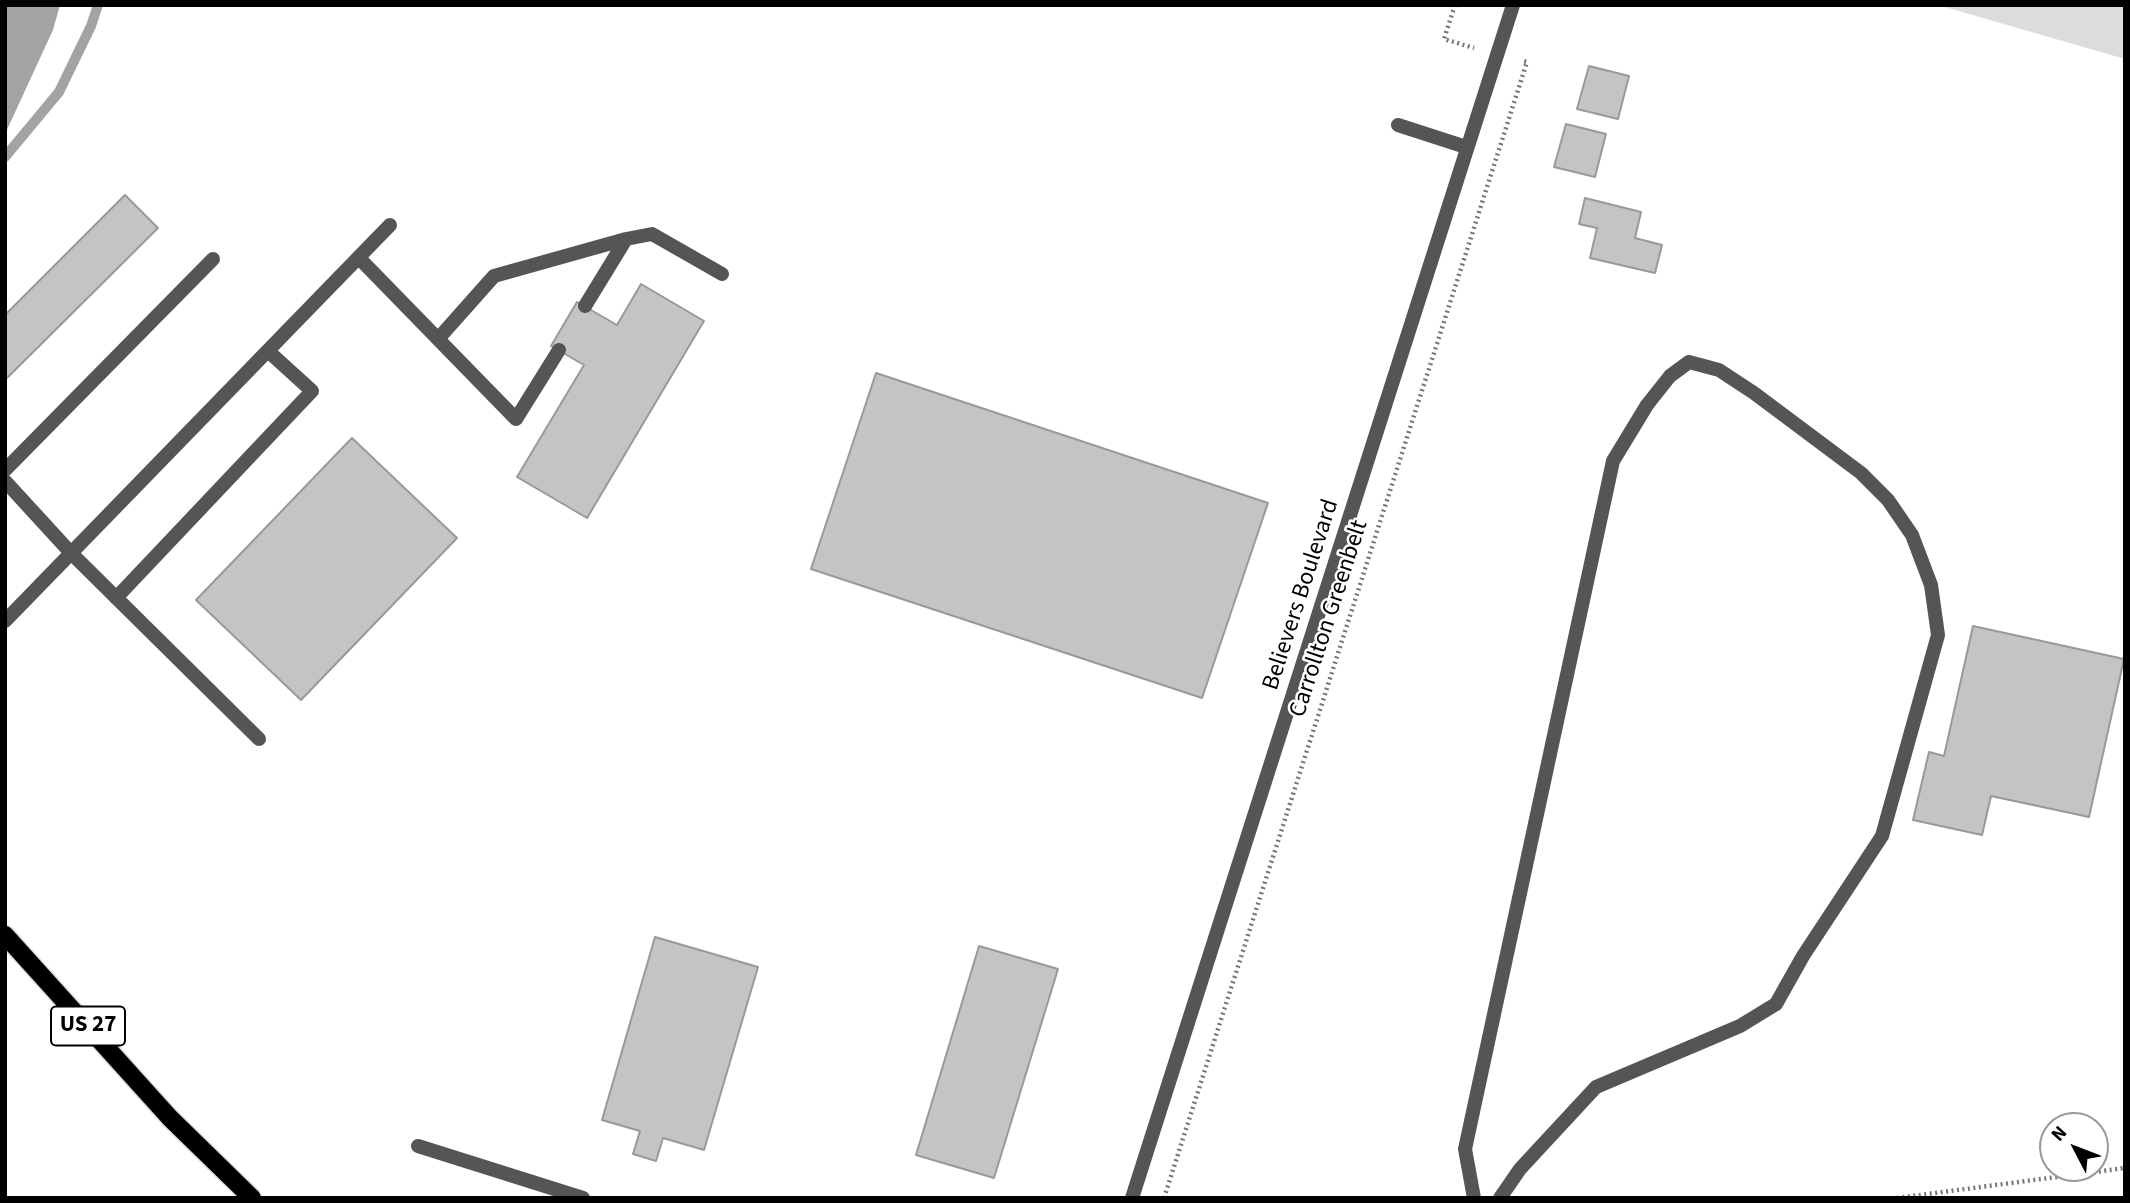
<!DOCTYPE html>
<html>
<head>
<meta charset="utf-8">
<style>
	body { margin:0 }
	#map { position:relative; width:2130px; height:1203px; overflow:hidden; background:#fff; font-family:"Source Sans 3",sans-serif }
	canvas { display:block }
	.frame { position:absolute; inset:0; border:7px solid #000; pointer-events:none }
	.north { position:absolute; left:2039px; top:1112px; width:70px; height:70px; box-sizing:border-box; background:#fff; border:2px solid #999; border-radius:50%; rotate:312deg; font-size:19px; font-weight:700; line-height:28px; text-align:center; color:#000 }
	.north::after { content:''; display:block; margin:auto; width:24px; height:32px; background:#000; clip-path:polygon(50% 0,100% 100%,50% 72%,0 100%) }
</style>
</head>
<body>
<div id="map">
<canvas width="2130" height="1203"></canvas>
<div class="frame"></div>
<div class="north">N</div>
</div>
<script>
const ctx = document.querySelector('canvas').getContext('2d');
ctx.lineJoin = 'round';
function paint(path, color) { ctx.fillStyle = color; ctx.fill(path, 'evenodd'); }
const shape = rows => new Path2D(rows.map(r => 'M' + r).join(''));
function strokePath(path, color, width, dash) { ctx.strokeStyle = color; ctx.lineWidth = width; ctx.lineCap = dash ? 'butt' : 'round'; ctx.setLineDash(dash || []); ctx.stroke(path); }
function write(font, color, halo, rows, align = 'center') {
  ctx.font = font + ' "Source Sans 3",sans-serif'; ctx.lineWidth = 5; ctx.setLineDash([]); ctx.textBaseline = 'middle'; ctx.strokeStyle = halo; ctx.fillStyle = color; for (const [text, x, y, turn = 0] of rows) {
    ctx.save(); ctx.translate(x, y); ctx.rotate((+turn || 0) * Math.PI / 180); ctx.textAlign = isNaN(turn) ? turn : align; if (halo) ctx.strokeText(text, 0, 0); ctx.fillText(text, 0, 0); ctx.restore();
  }
}
paint(shape([
	[1938,5,2125,5,2125,59]
]), '#dcdcdc');
paint(shape([
	[5,5,60,5,53,30,5,134]
]), '#a3a3a3');
strokePath(shape([
	[5,157,59,92,91,26,98,5]
]), '#a3a3a3', 10);
const building = shape([
	[1589,66,1629,76,1618,119,1577,109,1589,66],
	[1566,124,1606,134,1595,177,1554,167,1566,124],
	[125,195,158,228,5,380,5,315,125,195],
	[1585,198,1641,212,1635,238,1662,245,1655,273,1590,258,1597,228,1579,224,1585,198],
	[641,284,704,321,587,518,517,477,584,365,551,346,577,302,617,325,641,284],
	[876,373,1268,503,1202,698,811,569,876,373],
	[352,438,457,538,301,700,196,600,352,438],
	[1973,626,2124,659,2089,817,1991,796,1982,835,1913,820,1929,752,1944,756,1973,626],
	[655,937,758,967,704,1150,663,1138,656,1161,633,1154,640,1131,602,1120,655,937],
	[979,946,1058,969,994,1178,916,1155,979,946]
]);
paint(building, '#c4c4c4');
strokePath(building, '#999', 2);
const primary = shape([
	[5,935,170,1118,252,1198]
]);
strokePath(primary, '#dbdbdb', 21);
strokePath(shape([
	[1455,5,1444,39,1474,48],
	[1164,1198,1527,62,1523,61],
	[1897,1198,2125,1168]
]), '#777', 4.5, [2, 3.5]);
strokePath(shape([
	[1398,125,1466,147],
	[626,239,652,234,722,274],
	[359,258,516,419,559,350],
	[438,339,494,276,626,239,585,306],
	[5,470,213,259],
	[5,481,71,553,259,739],
	[116,598,312,391,268,351],
	[418,1146,583,1198],
	[1474,1198,1465,1149,1613,461,1647,405,1670,376,1689,362,1719,370,1754,393,1861,473,1888,500,1912,535,1931,585,1938,635,1882,836,1803,956,1776,1004,1740,1026,1596,1087,1520,1169,1500,1198]
]), '#555', 14);
strokePath(shape([
	[5,621,390,225],
	[1132,1198,1513,5]
]), '#555', 14);
strokePath(primary, '#000', 18);
for (const [x, y, w] of [
	[88,1026,74]
]) { const box = new Path2D(); box.roundRect(x - w / 2, y - 19.5, w, 39, 5); ctx.fillStyle = '#fff'; ctx.fill(box); strokePath(box, '#000', 2); }
write('bold 23px', '#000', null, [
	["US 27",88,1026]
]);
write('24px', '#000', '#fff', [
	["Believers Boulevard",1302,595,-72],
	["Carrollton Greenbelt",1330,619,-72]
]);
</script>
</body>
</html>
